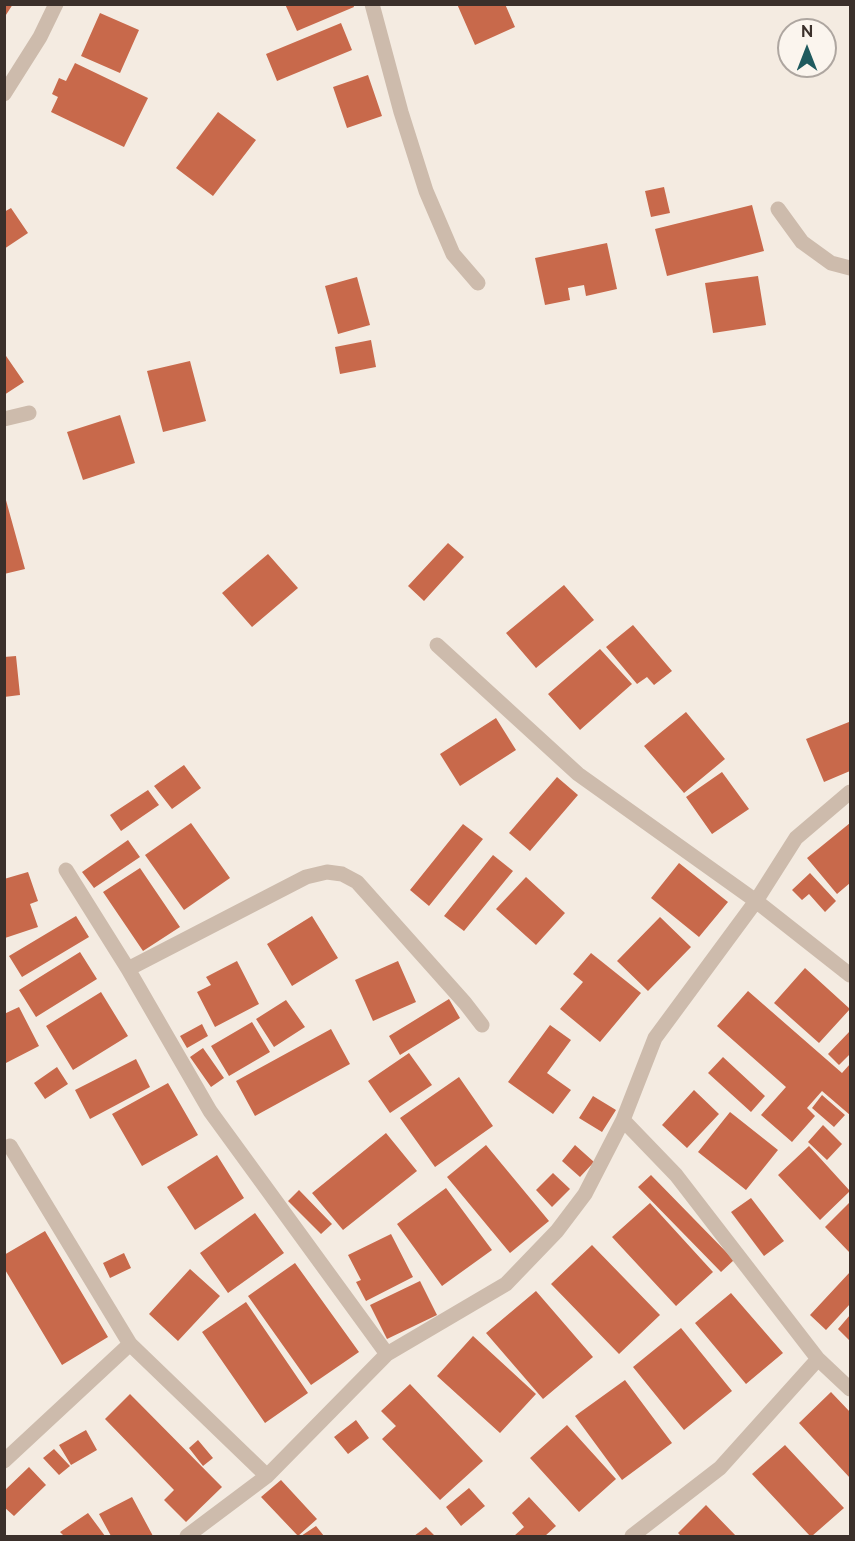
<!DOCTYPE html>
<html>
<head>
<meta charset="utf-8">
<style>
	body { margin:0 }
	#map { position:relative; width:855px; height:1541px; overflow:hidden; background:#f4ebe1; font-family:Raleway,sans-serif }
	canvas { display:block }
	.frame { position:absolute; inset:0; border:6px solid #3b302b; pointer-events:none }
	.north { position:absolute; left:777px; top:18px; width:60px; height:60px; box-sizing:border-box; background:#fbf5ee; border:2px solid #aea6a0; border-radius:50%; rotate:0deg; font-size:16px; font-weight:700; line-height:24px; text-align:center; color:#3b302b }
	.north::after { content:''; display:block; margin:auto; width:21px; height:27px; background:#1f5a5e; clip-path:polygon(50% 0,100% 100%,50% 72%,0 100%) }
</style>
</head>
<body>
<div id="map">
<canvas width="855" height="1541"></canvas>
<div class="frame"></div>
<div class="north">N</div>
</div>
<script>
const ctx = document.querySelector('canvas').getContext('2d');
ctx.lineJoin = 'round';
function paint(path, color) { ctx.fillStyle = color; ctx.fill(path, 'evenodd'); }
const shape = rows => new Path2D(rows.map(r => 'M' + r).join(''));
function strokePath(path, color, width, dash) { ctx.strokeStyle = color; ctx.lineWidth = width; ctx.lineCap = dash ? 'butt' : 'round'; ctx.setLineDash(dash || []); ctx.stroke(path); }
paint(shape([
	[4,4,13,4,4,18],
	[285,4,353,4,354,7,297,31],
	[457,4,505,4,515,27,475,45],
	[100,13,139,30,120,73,81,56],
	[341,23,352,50,277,81,266,54],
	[75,63,148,98,124,147,51,112,58,97,52,94,59,78,66,81],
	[368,75,382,116,347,128,333,87],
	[218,112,256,140,213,196,176,168],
	[664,187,670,213,651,217,645,191],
	[752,205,764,251,667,276,655,229],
	[11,208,28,233,4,249,4,212],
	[607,243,617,289,586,296,584,285,568,288,570,300,545,305,535,258],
	[758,276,766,325,713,333,705,283],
	[357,277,370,325,338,334,325,286],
	[371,340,376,367,340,374,335,347],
	[4,353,24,382,4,395],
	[190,361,206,421,163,432,147,371],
	[120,415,135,463,83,480,67,432],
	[4,493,25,569,4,574],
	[448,543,464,557,424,601,408,586],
	[268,554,298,588,252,627,222,593],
	[564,585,594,620,536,668,506,633],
	[633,625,672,671,654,685,647,677,637,684,606,647],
	[600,649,632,684,580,730,548,694],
	[16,656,20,695,4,697,4,657],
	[686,712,725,759,684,793,644,746],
	[496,718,516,750,460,786,440,754],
	[849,722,850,727,850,771,824,782,806,739],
	[184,765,201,788,172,809,154,786],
	[722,772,749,809,712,834,686,797],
	[557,777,578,795,530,851,509,833],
	[148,790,159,805,121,831,110,815],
	[191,823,230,878,184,910,145,855],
	[850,823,850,883,837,894,807,858],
	[463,824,483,839,429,906,410,890],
	[128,840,140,857,94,888,82,872],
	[493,855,513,871,464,931,444,916],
	[679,863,728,902,699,937,651,898],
	[140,868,180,927,143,951,103,892],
	[28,872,38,901,30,904,38,927,5,938,4,879],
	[810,873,836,901,825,912,809,894,802,900,792,890],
	[526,877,565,913,536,945,496,909],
	[76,916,89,937,22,977,9,956],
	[312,916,338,958,292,986,267,944],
	[660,917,691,947,648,991,617,961],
	[80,952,97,979,36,1017,19,990],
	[591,953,641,993,600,1042,560,1009,583,982,573,974],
	[237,961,259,1004,215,1027,197,992,211,985,206,977],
	[398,961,416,1002,373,1021,355,980],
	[805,968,850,1009,819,1043,774,1003],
	[748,991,842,1073,850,1064,850,1115,822,1091,807,1108,815,1116,792,1142,761,1115,786,1087,717,1026],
	[101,992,128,1036,73,1070,46,1026],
	[449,999,460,1018,400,1055,389,1036],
	[286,1000,305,1027,274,1047,256,1019],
	[19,1007,39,1046,4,1064,4,1014],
	[252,1022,270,1052,229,1076,211,1046],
	[202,1024,208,1036,187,1048,180,1036],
	[550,1025,571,1040,547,1073,571,1090,553,1114,508,1082],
	[331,1029,350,1064,255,1116,236,1081],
	[850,1031,850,1054,839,1065,828,1054],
	[203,1048,224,1078,211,1087,190,1057],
	[409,1053,432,1085,390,1113,368,1081],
	[723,1057,765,1096,751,1112,708,1073],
	[136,1059,150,1087,90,1119,75,1090],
	[57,1067,68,1084,45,1099,34,1083],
	[459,1077,493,1126,435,1167,400,1118],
	[168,1083,198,1135,142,1166,112,1114],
	[694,1090,719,1114,687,1148,662,1125],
	[822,1095,845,1115,834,1127,812,1108],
	[593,1096,616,1110,602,1132,579,1118],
	[730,1112,778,1150,746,1190,698,1152],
	[823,1125,842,1144,827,1160,808,1142],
	[386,1133,417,1171,343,1230,312,1193],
	[486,1145,549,1221,510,1253,447,1177],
	[575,1145,594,1162,580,1177,562,1161],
	[809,1146,850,1191,820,1220,778,1175],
	[217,1155,244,1198,195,1230,167,1187],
	[553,1173,570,1189,552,1207,536,1190],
	[651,1175,734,1260,721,1272,638,1187],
	[446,1188,492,1250,442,1286,397,1224],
	[299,1190,332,1224,321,1234,288,1201],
	[751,1198,784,1241,764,1256,731,1212],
	[850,1202,850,1253,825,1227],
	[650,1203,713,1272,676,1306,612,1237],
	[255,1213,284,1253,228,1293,200,1253],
	[45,1231,108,1337,62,1365,4,1268,4,1255],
	[391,1234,413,1277,366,1301,356,1282,361,1280,348,1255],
	[592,1245,660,1315,619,1354,551,1284],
	[124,1253,131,1268,110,1278,103,1263],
	[295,1263,359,1352,311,1385,248,1296],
	[190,1269,220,1296,178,1341,149,1314],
	[850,1272,850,1304,826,1330,810,1315],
	[420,1281,437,1315,387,1339,370,1305],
	[536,1291,593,1357,543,1399,486,1333],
	[731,1293,783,1353,746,1384,695,1323],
	[246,1302,308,1393,265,1423,202,1332],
	[850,1315,850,1341,838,1329],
	[681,1328,732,1391,684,1430,633,1367],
	[473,1336,536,1394,500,1433,437,1376],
	[625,1380,672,1443,622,1480,575,1416],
	[410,1384,483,1461,440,1500,382,1439,396,1426,381,1411],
	[831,1392,850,1412,850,1478,799,1423],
	[130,1394,222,1487,186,1522,164,1500,174,1490,105,1419],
	[356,1420,369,1438,348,1454,334,1437],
	[567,1425,616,1479,579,1512,530,1458],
	[86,1430,97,1450,71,1465,59,1445],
	[198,1440,213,1458,203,1466,189,1448],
	[785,1445,844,1508,812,1536,810,1536,752,1474],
	[54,1449,70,1466,59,1475,43,1458],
	[29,1467,46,1485,14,1516,4,1507,4,1491],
	[281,1480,317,1519,298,1536,261,1497],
	[469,1488,485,1506,461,1526,446,1507],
	[132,1497,153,1536,111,1536,99,1514],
	[529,1497,556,1526,545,1536,514,1536,524,1527,512,1513],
	[706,1505,736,1536,681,1536,678,1533],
	[88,1513,105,1536,64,1536,60,1532],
	[316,1526,324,1536,301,1536],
	[426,1527,435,1536,414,1536]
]), '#c8694b');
strokePath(shape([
	[372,4,401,112,426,191,453,254,478,283],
	[4,94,40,37,56,4],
	[778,209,802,242,831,263,850,268],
	[4,419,29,413],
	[437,645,578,774,756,901,850,975],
	[66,870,128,969,210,1111,387,1354],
	[128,969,306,877,327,872,342,874,357,882,465,1003,482,1025],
	[623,1120,676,1175,818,1359,850,1389],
	[130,1344,267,1476],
	[4,1461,130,1344,10,1146],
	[187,1536,267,1476,387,1354,506,1284,557,1231,585,1194,623,1120,655,1038,756,901,796,838,850,792],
	[632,1536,720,1468,818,1359]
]), '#cdbbac', 15);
</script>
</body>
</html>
